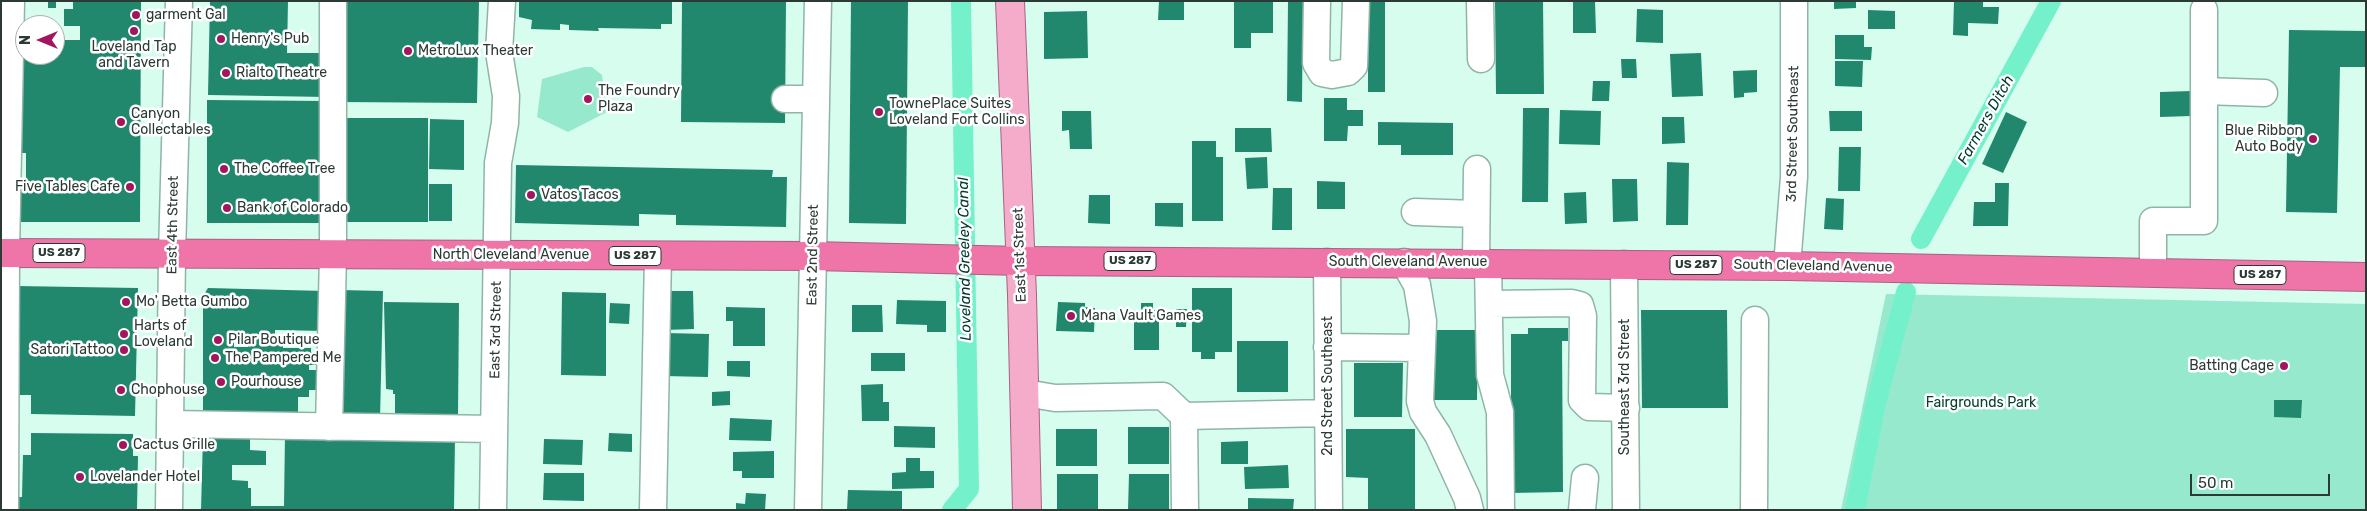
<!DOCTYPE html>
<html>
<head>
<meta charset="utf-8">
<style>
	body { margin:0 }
	#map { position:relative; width:2367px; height:511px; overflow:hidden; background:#d7fdef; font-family:Rubik,sans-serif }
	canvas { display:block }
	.frame { position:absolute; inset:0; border:2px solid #2b3a35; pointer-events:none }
	.north { position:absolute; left:15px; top:15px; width:50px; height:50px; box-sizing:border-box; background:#fff; border:1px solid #aab0ae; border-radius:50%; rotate:270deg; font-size:14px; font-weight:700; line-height:20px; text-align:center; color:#2b3a35 }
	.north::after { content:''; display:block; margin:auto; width:18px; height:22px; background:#a21660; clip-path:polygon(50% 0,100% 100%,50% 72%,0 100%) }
	.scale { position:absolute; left:2190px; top:474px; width:140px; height:22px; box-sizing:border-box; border:2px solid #2b3a35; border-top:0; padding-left:6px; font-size:15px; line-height:18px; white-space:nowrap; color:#2b3a35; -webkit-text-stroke:4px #fff; paint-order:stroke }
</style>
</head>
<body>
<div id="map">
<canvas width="2367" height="511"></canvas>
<div class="frame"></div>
<div class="north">N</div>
<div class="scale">50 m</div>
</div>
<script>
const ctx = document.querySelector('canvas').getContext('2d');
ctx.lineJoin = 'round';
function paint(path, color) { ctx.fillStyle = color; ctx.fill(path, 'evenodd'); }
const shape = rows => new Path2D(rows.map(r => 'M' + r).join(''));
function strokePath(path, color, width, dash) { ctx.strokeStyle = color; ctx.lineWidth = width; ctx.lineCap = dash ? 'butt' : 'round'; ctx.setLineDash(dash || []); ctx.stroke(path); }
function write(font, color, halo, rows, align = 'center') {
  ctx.font = font + ' Rubik,sans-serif'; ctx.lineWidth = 5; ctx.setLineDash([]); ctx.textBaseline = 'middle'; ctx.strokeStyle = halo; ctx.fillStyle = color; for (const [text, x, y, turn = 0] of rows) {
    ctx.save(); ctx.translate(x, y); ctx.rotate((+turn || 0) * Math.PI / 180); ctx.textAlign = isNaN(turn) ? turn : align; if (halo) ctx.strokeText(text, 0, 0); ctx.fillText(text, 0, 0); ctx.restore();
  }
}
paint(shape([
	[584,67,592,67,602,75,607,112,568,132,537,117,542,79],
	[1886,294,2366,304,2366,510,1841,510]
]), '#97e9cd');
strokePath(shape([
	[1921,239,2051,1],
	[952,510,969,489,961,1],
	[1855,510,1875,407,1906,292]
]), '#74f1cb', 20);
paint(shape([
	[48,1,56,1,56,8,48,8],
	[73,1,141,1,140,222,20,222,20,178,26,178,26,153,22,153,22,55,55,55,55,40,80,40,80,26,64,26,64,9,73,9],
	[210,1,288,1,287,53,328,53,327,97,208,95],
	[339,1,479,1,477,103,338,102],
	[519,1,672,1,672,24,661,24,661,29,598,28,599,31,569,30,569,25,560,24,560,30,531,29,532,20,519,17],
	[682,1,786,1,785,123,681,122],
	[851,1,908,1,906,224,849,223],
	[1159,1,1184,1,1184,20,1158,20],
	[1234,1,1273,1,1273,33,1251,33,1251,48,1234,48],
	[1288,1,1303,1,1302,102,1287,101],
	[1368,1,1385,1,1385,92,1368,92],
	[1495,1,1543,1,1544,94,1496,94],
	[1573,1,1595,1,1596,33,1573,33],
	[1834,1,1856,1,1856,8,1834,9],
	[1954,1,1983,1,1983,7,1999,7,1998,24,1968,23,1968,36,1953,35],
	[1637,9,1663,10,1663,43,1636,42],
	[1868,10,1895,11,1895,29,1868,29],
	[1087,11,1088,58,1044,59,1044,12],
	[2289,30,2366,31,2366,67,2340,67,2337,213,2286,212],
	[1835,35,1864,35,1864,47,1872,47,1871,60,1835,59],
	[1701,53,1703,96,1672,97,1670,54],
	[1621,59,1636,59,1637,78,1622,78],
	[1835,61,1863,61,1862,87,1835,86],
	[1757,70,1757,92,1744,93,1744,97,1734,98,1733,71],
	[1593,81,1610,81,1609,101,1592,101],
	[2191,91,2191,116,2160,117,2160,92],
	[1324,98,1347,98,1347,110,1363,110,1363,126,1348,126,1347,141,1324,141],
	[207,100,326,101,325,223,207,223],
	[1523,108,1549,108,1548,202,1522,202],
	[1560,110,1601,111,1600,145,1559,144],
	[1062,111,1091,111,1092,149,1070,149,1069,130,1062,131],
	[1829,111,1862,111,1862,131,1830,131],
	[2006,112,2027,122,2003,173,1982,164],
	[1662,117,1684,117,1685,143,1662,144],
	[343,118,428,118,428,222,343,222],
	[430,119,464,120,464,170,429,169],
	[1378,122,1453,123,1453,155,1401,155,1401,145,1378,145],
	[1235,128,1271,128,1272,152,1235,152],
	[1192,141,1216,141,1216,157,1223,157,1223,221,1192,221],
	[1839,147,1861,147,1860,191,1838,191],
	[1267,157,1268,188,1247,189,1245,158],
	[1667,162,1689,163,1688,225,1666,225],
	[516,165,773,170,772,177,787,177,786,227,676,225,676,215,639,214,639,226,515,223],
	[1612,179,1637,179,1638,221,1613,222],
	[1317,181,1345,182,1345,209,1317,209],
	[1995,183,2009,183,2008,226,1973,226,1974,202,1995,202],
	[429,184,452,184,452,221,429,221],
	[1273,188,1292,188,1292,230,1272,230],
	[1586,192,1587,223,1565,224,1564,193],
	[1089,195,1110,195,1110,224,1088,223],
	[1826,198,1844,199,1843,230,1824,229],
	[1155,203,1183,203,1183,227,1155,226],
	[16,286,138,288,135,416,31,414,31,395,16,395],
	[208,288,325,291,325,331,275,330,275,335,234,334,234,347,248,347,248,338,280,338,283,341,283,348,311,348,311,352,323,352,323,365,309,365,309,370,319,370,319,390,309,390,309,397,298,397,298,419,203,419,203,296],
	[1192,288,1232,288,1232,352,1215,352,1215,359,1201,359,1201,352,1192,352],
	[340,290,383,291,380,419,338,419],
	[664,291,693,291,694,329,665,330],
	[562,292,606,293,606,376,561,375],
	[897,300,946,301,946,332,927,332,927,325,896,324],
	[384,302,459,303,458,416,395,415,395,394,393,394,393,390,386,389],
	[1058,302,1085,303,1085,307,1095,308,1094,332,1056,331],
	[610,303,630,304,629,324,609,323],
	[1141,303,1153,303,1153,310,1159,310,1159,350,1134,350,1134,310,1141,310],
	[852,305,882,305,883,332,852,332],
	[726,307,765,308,765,346,733,346,733,321,726,321],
	[1176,309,1187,309,1186,327,1176,327],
	[1641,310,1727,310,1728,408,1642,408],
	[1528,328,1568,328,1568,341,1562,341,1563,492,1511,493,1511,334,1528,334],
	[1433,330,1478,330,1477,400,1432,400],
	[665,333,709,334,708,377,664,376],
	[1237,341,1288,341,1288,392,1237,392],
	[871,353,905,353,905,371,871,371],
	[727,361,750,361,750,377,727,376],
	[1354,363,1403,363,1402,417,1354,417],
	[883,384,883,402,889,402,889,421,862,421,861,385],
	[730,391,730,405,712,406,712,392],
	[2274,400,2302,400,2301,418,2274,417],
	[730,418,772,420,771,441,729,440],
	[894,426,935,427,935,448,894,447],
	[1128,427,1169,427,1169,464,1128,464],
	[1056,429,1097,429,1097,466,1056,466],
	[1346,429,1415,429,1415,510,1368,510,1368,478,1346,477],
	[31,433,133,434,133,456,138,456,137,510,14,510,14,497,22,497,23,455,31,455],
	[609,433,632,434,632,452,608,451],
	[285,434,455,436,454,510,201,510,203,436,250,437,250,450,266,451,266,465,232,465,232,480,248,481,248,488,251,488,251,506,284,506],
	[544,439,583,440,582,465,543,464],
	[1248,441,1248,464,1221,464,1221,442],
	[774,451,774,478,742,478,742,471,733,471,733,452],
	[906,458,920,458,920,471,934,471,934,488,892,489,892,473,906,472],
	[1288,465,1289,488,1245,489,1244,467],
	[544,473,584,473,584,501,543,500],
	[1057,474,1098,474,1098,510,1057,510],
	[1129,474,1169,474,1169,510,1128,510],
	[848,490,902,491,902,510,847,510],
	[746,493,766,494,765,510,736,510,736,503,745,504],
	[1248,498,1294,499,1293,510,1248,510]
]), '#21886d');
const minor = shape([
	[1317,1,1316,63,1322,73,1332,75,1348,72,1354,66,1356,1],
	[1480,1,1481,59],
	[2204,91,2264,93],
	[785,99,816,99],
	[1415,212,1476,214],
	[1327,262,1329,510],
	[1404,262,1417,285,1423,321,1420,401,1423,412,1438,435,1467,498,1470,510],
	[1476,263,1477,169],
	[1488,263,1490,375,1500,412,1501,510],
	[1624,264,1626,510],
	[1787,266,1794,177,1794,1],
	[2153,272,2153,221,2204,221,2204,10],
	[1489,304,1572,303,1580,305,1583,316,1582,400,1589,407,1626,408],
	[1327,347,1422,348],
	[1025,393,1055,398,1163,396,1184,416,1185,510],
	[1184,416,1328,413],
	[170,424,494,429],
	[329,427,333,254,333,1],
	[5,510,6,253,11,1],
	[169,510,172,254,179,1],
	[493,510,498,163,505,123,506,96,499,52,502,1],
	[653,510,658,256],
	[808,510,818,1],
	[1582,510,1585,478],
	[1754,510,1755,320]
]);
const major = shape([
	[1010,1,1022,295,1027,510]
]);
const highway = shape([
	[1,253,813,256,1021,261,1787,266,2366,277]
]);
strokePath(minor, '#90b5a7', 29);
strokePath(major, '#aa6080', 30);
strokePath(highway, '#aa6080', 30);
strokePath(minor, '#fff', 26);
strokePath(major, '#f5accb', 28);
strokePath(highway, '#ef75a8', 28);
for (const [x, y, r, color] of [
	[136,15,5,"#a21660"],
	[134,31,5,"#a21660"],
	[221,39,5,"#a21660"],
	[408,51,5,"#a21660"],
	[226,73,5,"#a21660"],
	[588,99,5,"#a21660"],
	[879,112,5,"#a21660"],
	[121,122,5,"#a21660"],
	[2313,139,5,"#a21660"],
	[224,169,5,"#a21660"],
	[130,187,5,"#a21660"],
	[531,195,5,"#a21660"],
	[227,208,5,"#a21660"],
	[126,302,5,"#a21660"],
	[1071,316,5,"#a21660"],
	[124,334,5,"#a21660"],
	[218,340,5,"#a21660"],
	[124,350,5,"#a21660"],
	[215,358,5,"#a21660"],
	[2284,366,5,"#a21660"],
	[221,382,5,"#a21660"],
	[121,390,5,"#a21660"],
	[123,445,5,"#a21660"],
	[80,477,5,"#a21660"]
]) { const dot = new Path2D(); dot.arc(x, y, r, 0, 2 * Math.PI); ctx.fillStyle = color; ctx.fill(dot); strokePath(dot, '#fff', 2); }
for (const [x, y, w] of [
	[59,253,52],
	[635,256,52],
	[1130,261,52],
	[1696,265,52],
	[2260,275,52]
]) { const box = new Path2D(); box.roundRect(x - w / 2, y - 9.5, w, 19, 4); ctx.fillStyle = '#fff'; ctx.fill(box); strokePath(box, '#2b3a35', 1); }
write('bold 12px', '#2b3a35', null, [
	["US 287",59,253],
	["US 287",635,256],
	["US 287",1130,261],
	["US 287",1696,265],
	["US 287",2260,275]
]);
write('14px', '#2b3a35', '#fff', [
	["garment Gal",146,15],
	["Henry's Pub",231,39],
	["Loveland Tap",134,47,"center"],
	["and Tavern",134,63,"center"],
	["MetroLux Theater",418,51],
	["Rialto Theatre",236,73],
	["The Foundry",598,91],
	["Plaza",598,107],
	["TownePlace Suites",889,104],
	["Loveland Fort Collins",889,120],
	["Canyon",131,114],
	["Collectables",131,130],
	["Blue Ribbon",2303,131,"right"],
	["Auto Body",2303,147,"right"],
	["The Coffee Tree",234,169],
	["Five Tables Cafe",120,187,"right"],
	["Vatos Tacos",541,195],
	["Bank of Colorado",237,208],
	["Mo' Betta Gumbo",136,302],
	["Mana Vault Games",1081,316],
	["Harts of",134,326],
	["Loveland",134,342],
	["Pilar Boutique",228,340],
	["Satori Tattoo",114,350,"right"],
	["The Pampered Me",225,358],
	["Batting Cage",2274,366,"right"],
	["Pourhouse",231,382],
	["Chophouse",131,390],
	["Cactus Grille",133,445],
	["Lovelander Hotel",90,477]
], 'left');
write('14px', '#2b3a35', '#fff', [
	["3rd Street Southeast",1793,134,-89],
	["East 4th Street",173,225,-89],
	["North Cleveland Avenue",511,255],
	["East 2nd Street",813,255,-89],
	["East 1st Street",1020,255,-92],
	["South Cleveland Avenue",1408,262],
	["South Cleveland Avenue",1813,266,1],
	["East 3rd Street",496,330,-89],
	["2nd Street Southeast",1328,386,-90],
	["Southeast 3rd Street",1625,387,-90]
]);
write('14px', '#054031', '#fff', [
	["Fairgrounds Park",1981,403]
]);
write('italic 15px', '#003a2c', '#fff', [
	["Farmers Ditch",1986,120,-61],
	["Loveland Greeley Canal",965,259,-91]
]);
</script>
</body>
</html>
